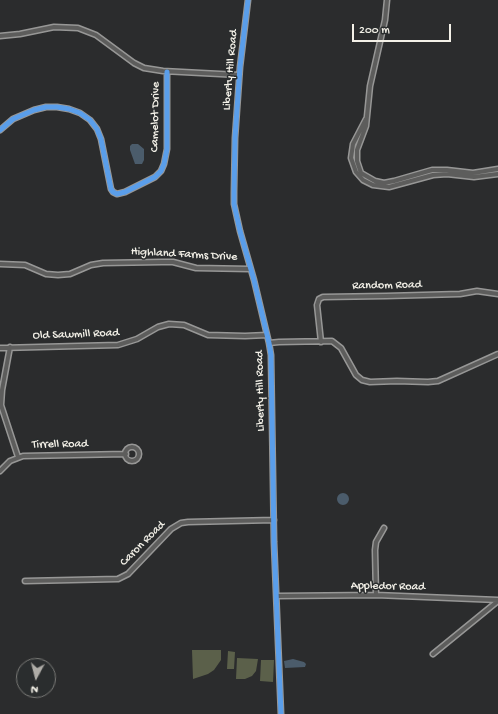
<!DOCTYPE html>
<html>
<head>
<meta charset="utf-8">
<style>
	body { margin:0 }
	#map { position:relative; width:498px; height:714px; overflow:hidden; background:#2b2c2d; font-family:"Gochi Hand",sans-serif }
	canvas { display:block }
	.north { position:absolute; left:16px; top:658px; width:40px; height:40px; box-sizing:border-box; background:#2a2d2e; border:1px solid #7b7b78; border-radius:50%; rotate:187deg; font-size:11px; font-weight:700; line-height:16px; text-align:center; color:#f4f1e8 }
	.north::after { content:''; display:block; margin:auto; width:14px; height:18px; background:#aeaca7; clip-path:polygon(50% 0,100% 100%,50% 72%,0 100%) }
	.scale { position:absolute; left:352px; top:24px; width:99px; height:18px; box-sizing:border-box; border:2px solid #f4f1e8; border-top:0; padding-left:5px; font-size:12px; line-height:14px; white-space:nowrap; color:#f4f1e8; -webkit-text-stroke:3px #2a2d2e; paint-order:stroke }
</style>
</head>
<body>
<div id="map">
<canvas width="498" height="714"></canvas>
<div class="north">N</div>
<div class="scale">200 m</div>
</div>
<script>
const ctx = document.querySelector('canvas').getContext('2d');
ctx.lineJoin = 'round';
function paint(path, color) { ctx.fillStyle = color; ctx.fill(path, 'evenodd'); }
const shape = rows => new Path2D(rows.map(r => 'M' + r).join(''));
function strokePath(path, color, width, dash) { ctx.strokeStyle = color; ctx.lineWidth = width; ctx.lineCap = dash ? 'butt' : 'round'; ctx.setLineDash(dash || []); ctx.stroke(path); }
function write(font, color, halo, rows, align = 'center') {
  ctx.font = font + ' "Gochi Hand",sans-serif'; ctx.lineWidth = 3; ctx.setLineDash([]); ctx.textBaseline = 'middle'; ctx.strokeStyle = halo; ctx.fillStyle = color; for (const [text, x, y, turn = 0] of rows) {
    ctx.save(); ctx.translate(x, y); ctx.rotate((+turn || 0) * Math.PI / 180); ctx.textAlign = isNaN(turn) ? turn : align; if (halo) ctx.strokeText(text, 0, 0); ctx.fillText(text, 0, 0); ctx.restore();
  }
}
paint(shape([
	[192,650,221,650,221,660,214,670,208,674,193,679],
	[228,651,235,652,234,669,227,669],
	[237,658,258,659,256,671,252,676,245,679,236,679],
	[261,660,274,660,273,682,260,681]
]), '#5b604a');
paint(shape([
	[132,144,138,144,144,149,144,160,142,164,135,164,130,150,130,146],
	'337 499a6 6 0 1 1 12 0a6 6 0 1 1-12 0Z',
	[293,659,304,662,306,664,305,667,285,668,284,661]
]), '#4b5c6b');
const minor = shape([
	[248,0,240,67,235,138,234,192,234,204,240,231,254,280,269,343,271,355,274,542,281,714],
	[387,0,385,20,370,86,366,126,357,150,357,161,361,173,375,181,384,183,394,181,432,170,447,170,473,173,498,169],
	[0,36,20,34,54,27,78,28,96,35,134,63,144,68,163,71,239,75],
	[366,119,353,144,351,158,356,172,363,180,373,185,389,187,433,175,447,174,474,177,498,174],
	[0,130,13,119,34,110,46,107,57,107,69,109,80,113,90,120,97,129,101,139,111,189,113,192,117,194,125,192,155,177,161,171,164,164,167,149,167,72],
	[0,264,25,265,46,274,58,275,70,274,91,265,103,263,162,262,173,262,196,268,250,269],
	[321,342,317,305,319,299,323,297,386,296,460,294,477,291,498,294],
	[269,343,279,342,332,341,341,348,356,375,362,380,370,382,397,381,428,382,438,381,498,354],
	[10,347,2,390,1,405,18,457],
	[0,348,118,345,137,339,158,327,169,324,184,325,208,335,245,336,267,335],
	'125 454a7 7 0 1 1 14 0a7 7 0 1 1-14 0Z',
	[0,471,10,461,23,456,126,454],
	[25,581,118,579,128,574,171,529,181,523,188,522,274,520],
	[376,595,375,550,376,542,384,528],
	[277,596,376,595,498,600],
	[433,654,498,601]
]);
strokePath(minor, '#979796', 7);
strokePath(minor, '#5d5d5c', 4);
strokePath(shape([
	[248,0,240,67,235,138,234,192,234,204,240,231,254,280,269,343,271,355,274,542,281,714],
	[0,130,13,119,34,110,46,107,57,107,69,109,80,113,90,120,97,129,101,139,111,189,113,192,117,194,125,192,155,177,161,171,164,164,167,149,167,72]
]), '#5a9eea', 5);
write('12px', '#f4f1e8', '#2a2d2e', [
	["Liberty Hill Road",231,70,-85],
	["Camelot Drive",156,117,-89],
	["Highland Farms Drive",184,255,3],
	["Random Road",387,286,-1],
	["Old Sawmill Road",76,335,-2],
	["Liberty Hill Road",261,391,-91],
	["Tirrell Road",60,445,-1],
	["Caron Road",143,544,-45],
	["Appledor Road",388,587,1]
]);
</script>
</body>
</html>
